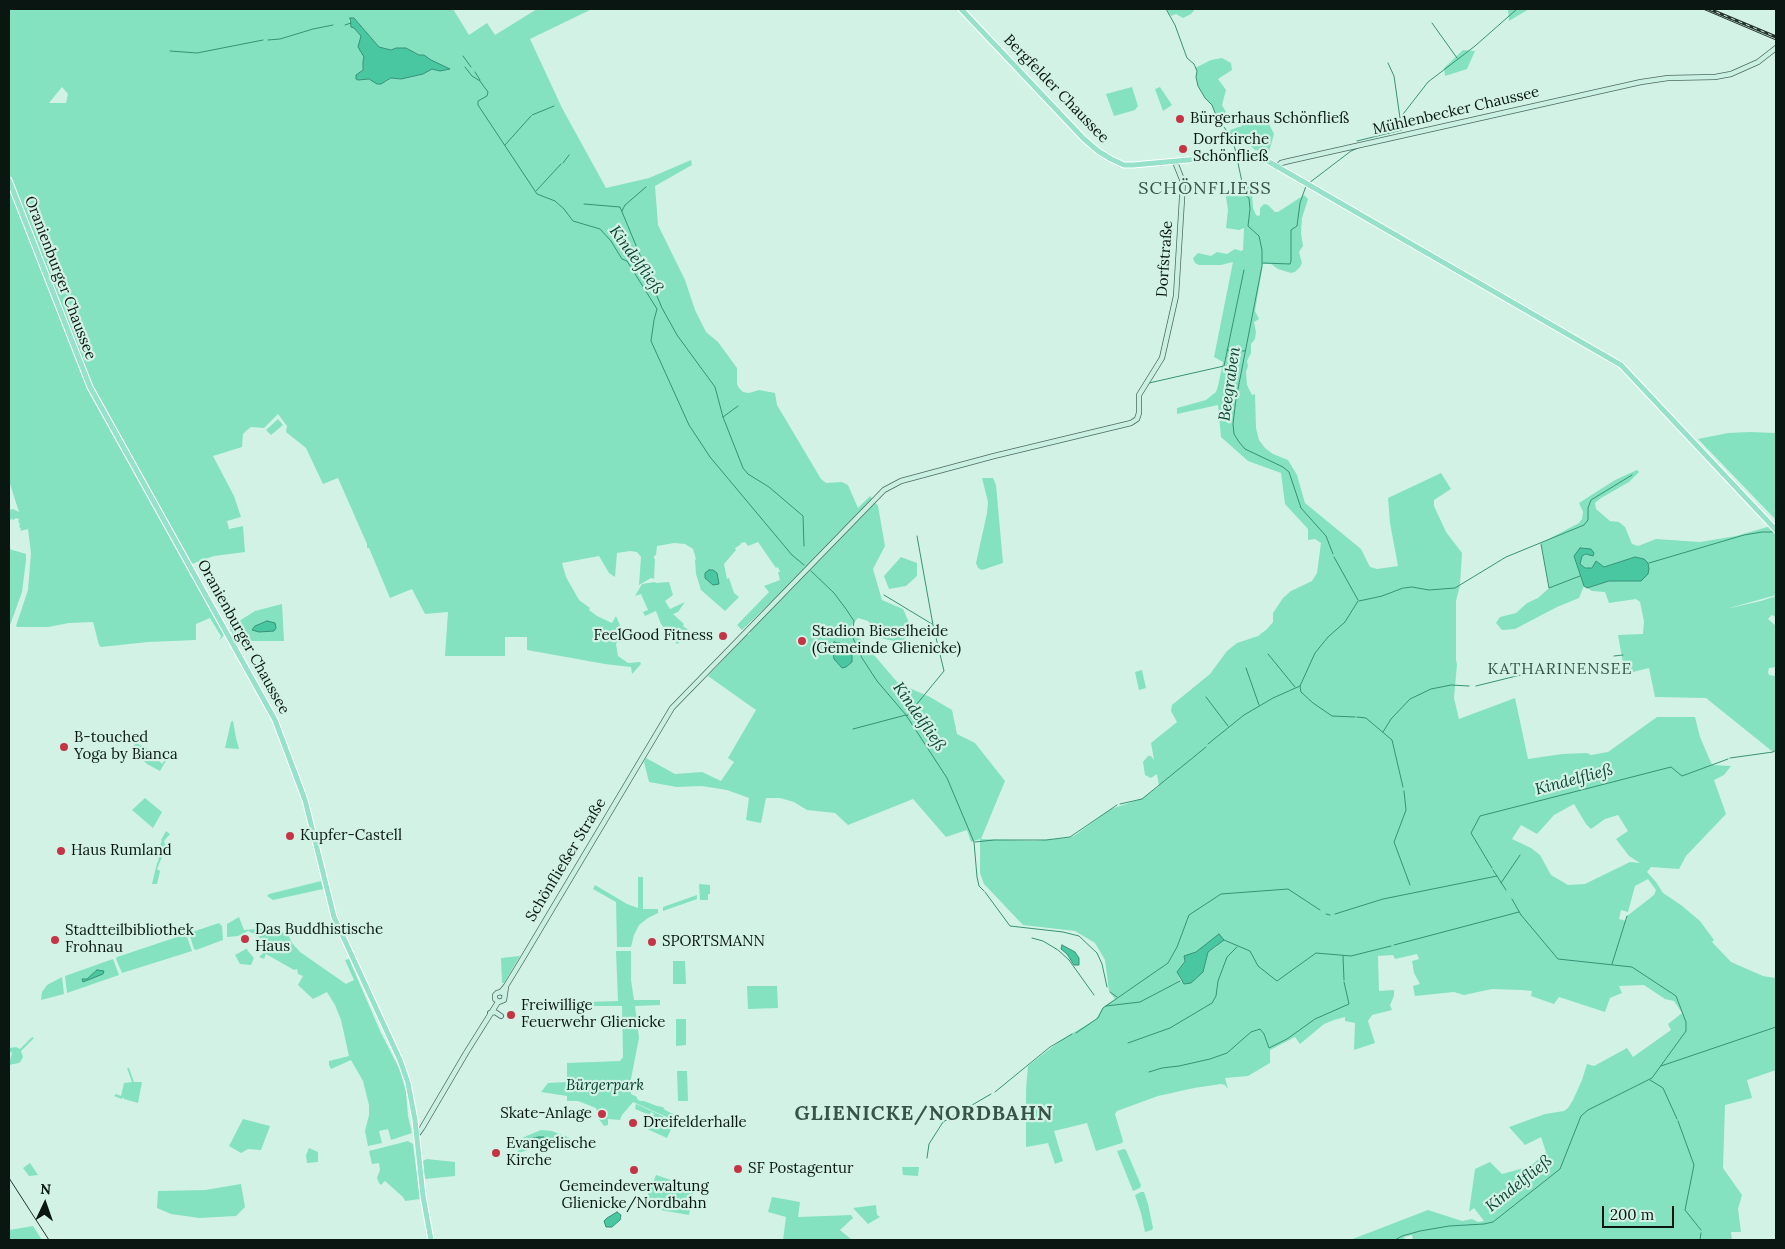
<!DOCTYPE html>
<html>
<head>
<meta charset="utf-8">
<style>
	body { margin:0 }
	#map { position:relative; width:1785px; height:1249px; overflow:hidden; background:#d2f2e6; font-family:Lora,serif }
	canvas { display:block }
	.frame { position:absolute; inset:0; border:10px solid #0a1611; pointer-events:none }
	.north { position:absolute; left:20px; top:1179px; width:50px; height:50px; -webkit-text-stroke:4px #d2f2e6; paint-order:stroke; rotate:3deg; font-size:14px; font-weight:700; line-height:20px; text-align:center; color:#0a1611 }
	.north::after { content:''; display:block; margin:auto; width:18px; height:22px; background:#0a1611; clip-path:polygon(50% 0,100% 100%,50% 72%,0 100%) }
	.scale { position:absolute; left:1602px; top:1206px; width:72px; height:22px; box-sizing:border-box; border:2px solid #0a1611; border-top:0; padding-left:6px; font-size:15px; line-height:18px; white-space:nowrap; color:#0a1611; -webkit-text-stroke:4px #d2f2e6; paint-order:stroke }
</style>
</head>
<body>
<div id="map">
<canvas width="1785" height="1249"></canvas>
<div class="frame"></div>
<div class="north">N</div>
<div class="scale">200 m</div>
</div>
<script>
const ctx = document.querySelector('canvas').getContext('2d');
ctx.lineJoin = 'round';
function paint(path, color) { ctx.fillStyle = color; ctx.fill(path, 'evenodd'); }
const shape = rows => new Path2D(rows.map(r => 'M' + r).join(''));
function strokePath(path, color, width, dash) { ctx.strokeStyle = color; ctx.lineWidth = width; ctx.lineCap = dash ? 'butt' : 'round'; ctx.setLineDash(dash || []); ctx.stroke(path); }
function write(font, color, halo, rows, align = 'center') {
  ctx.font = font + ' Lora,serif'; ctx.lineWidth = 4.5; ctx.setLineDash([]); ctx.textBaseline = 'middle'; ctx.strokeStyle = halo; ctx.fillStyle = color; for (const [text, x, y, turn = 0] of rows) {
    ctx.save(); ctx.translate(x, y); ctx.rotate((+turn || 0) * Math.PI / 180); ctx.textAlign = isNaN(turn) ? turn : align; if (halo) ctx.strokeText(text, 0, 0); ctx.fillText(text, 0, 0); ctx.restore();
  }
}
paint(shape([
	[9,9,453,9,469,35,487,23,495,35,537,9,592,9,530,39,562,108,606,188,649,178,691,160,692,165,655,186,658,225,685,280,695,310,706,332,718,342,737,368,737,384,739,388,743,392,749,393,759,390,775,393,777,405,821,479,826,483,842,482,848,485,858,508,870,496,878,506,885,546,873,569,882,600,903,609,911,627,903,643,880,638,868,621,858,618,850,627,898,683,930,697,952,710,957,734,975,743,1005,781,981,839,1033,841,1068,838,1074,836,1111,809,1141,799,1159,786,1157,774,1151,778,1145,775,1143,762,1148,756,1151,756,1154,760,1151,743,1177,722,1171,711,1172,705,1210,674,1227,651,1237,643,1258,636,1267,629,1273,622,1273,613,1283,598,1291,591,1312,581,1317,573,1321,543,1315,539,1308,540,1308,529,1285,504,1281,473,1248,461,1221,437,1218,405,1177,414,1177,408,1206,400,1216,392,1218,386,1223,362,1214,357,1233,262,1221,265,1199,265,1195,263,1193,258,1198,253,1211,256,1217,252,1227,254,1235,249,1241,251,1243,250,1244,228,1239,230,1226,228,1228,210,1225,191,1232,190,1237,196,1246,196,1246,185,1250,181,1255,180,1252,194,1253,208,1256,215,1258,216,1260,215,1260,208,1264,204,1268,205,1275,212,1278,212,1304,195,1308,199,1302,218,1301,233,1303,246,1299,252,1302,263,1300,267,1295,272,1291,273,1278,269,1271,264,1263,264,1255,311,1259,319,1254,322,1256,332,1255,339,1251,344,1251,353,1247,361,1248,366,1246,372,1247,385,1252,395,1255,394,1256,428,1259,440,1265,448,1273,454,1288,460,1297,475,1305,503,1361,549,1370,567,1377,569,1398,566,1390,523,1388,498,1441,473,1451,489,1434,500,1434,506,1446,532,1462,553,1460,585,1456,601,1456,660,1457,664,1454,698,1459,719,1515,698,1528,759,1562,754,1587,753,1591,755,1608,752,1657,717,1695,717,1700,737,1712,765,1731,766,1724,775,1714,780,1726,814,1686,856,1679,869,1651,867,1647,872,1656,882,1663,893,1681,905,1700,921,1714,940,1712,942,1731,962,1763,976,1775,978,1776,977,1776,1070,1747,1080,1752,1098,1725,1105,1723,1168,1742,1195,1738,1209,1741,1232,1731,1232,1732,1240,1413,1240,1412,1235,1404,1237,1405,1240,1350,1240,1428,1210,1462,1221,1472,1219,1478,1222,1484,1221,1474,1208,1469,1212,1475,1169,1490,1162,1502,1174,1531,1166,1546,1152,1541,1137,1525,1145,1509,1127,1545,1114,1564,1111,1568,1108,1573,1100,1582,1080,1587,1064,1594,1066,1627,1048,1633,1057,1671,1030,1668,1024,1682,1013,1674,1001,1665,999,1644,985,1619,986,1622,993,1610,998,1605,1012,1559,997,1554,1004,1531,996,1532,991,1521,990,1492,989,1464,995,1454,992,1415,996,1413,986,1420,984,1414,973,1412,961,1419,959,1417,954,1395,959,1393,955,1378,956,1379,991,1394,990,1394,996,1390,1005,1392,1010,1372,1015,1368,1021,1375,1043,1354,1050,1355,1023,1345,1021,1345,1017,1334,1020,1324,1024,1300,1044,1295,1037,1270,1050,1270,1063,1248,1076,1225,1078,1228,1089,1225,1085,1221,1084,1194,1088,1158,1096,1117,1111,1115,1114,1123,1141,1122,1143,1096,1151,1087,1123,1054,1131,1063,1161,1055,1164,1048,1143,1026,1147,1026,1089,1028,1066,1060,1041,1096,1019,1103,1007,1115,999,1109,991,1105,960,1095,943,1075,931,1023,925,984,884,980,873,980,839,971,842,967,830,946,837,913,799,848,825,835,813,807,810,794,802,780,798,766,798,761,823,746,820,749,798,727,790,702,786,677,787,649,782,644,762,646,758,675,774,702,772,721,781,734,762,728,758,756,710,708,676,746,635,750,634,749,631,786,588,742,630,737,625,769,592,764,586,780,580,778,572,780,572,778,567,776,568,758,542,748,546,745,542,741,543,740,545,735,548,736,550,724,564,727,579,729,578,734,593,739,597,725,611,701,590,696,574,695,560,696,559,693,549,685,544,674,543,657,546,656,555,654,556,654,559,655,559,654,579,651,578,639,585,641,557,637,552,630,551,617,553,615,577,609,573,599,556,562,563,566,577,579,600,590,608,589,610,597,616,612,623,616,616,623,632,616,644,618,656,628,663,640,662,641,664,632,674,631,667,605,664,527,650,527,637,505,637,505,656,445,656,448,612,425,614,412,589,390,598,369,548,367,548,367,544,338,478,323,484,306,448,286,432,287,426,278,414,264,428,251,427,247,430,243,434,242,447,213,456,234,496,241,517,227,521,229,529,243,526,245,552,214,556,186,566,224,635,219,641,221,636,210,618,196,624,196,640,148,642,101,647,99,645,93,622,69,623,48,627,17,627,16,626,28,590,31,553,28,529,20,531,21,529,19,526,20,525,19,522,18,523,19,519,16,518,13,520,12,519,9,520,9,521,9,510,13,509,19,512,9,481],
	[349,20,356,20,379,47,391,50,396,48,406,48,449,70,432,69,401,79,391,78,386,82,366,79,358,80,356,79,364,67,363,61,365,57,360,49,361,36,354,28,351,27],
	[62,87,68,94,66,103,49,103],
	[832,644,852,662,846,667,840,666,833,656],
	[1574,804,1586,824,1591,829,1605,819,1618,815,1628,831,1616,839,1629,856,1640,863,1630,862,1585,884,1568,885,1551,875,1540,855,1531,848,1512,839,1521,825,1537,834,1554,815],
	[1648,879,1656,890,1654,895,1627,916,1626,921,1619,919,1621,910,1628,912,1635,886],
	[1218,946,1208,952,1203,972,1193,981,1181,982,1177,972,1187,956],
	[1166,9,1195,9,1191,14,1183,18,1176,14,1171,16],
	[1508,9,1529,9,1509,21],
	[1463,50,1475,51,1467,69,1445,76,1444,68],
	[1222,58,1231,63,1232,70,1218,79,1226,90,1222,105,1226,112,1217,118,1212,105,1205,98,1198,86,1196,77,1197,71,1195,68,1211,60],
	[1132,87,1138,106,1135,110,1114,116,1106,94],
	[1160,87,1172,105,1163,111,1155,89],
	[1260,116,1266,118,1274,134,1269,152,1255,150,1250,145,1249,138,1241,137,1227,131,1242,126,1240,122,1250,121,1255,117],
	[278,419,283,425,271,435,266,430],
	[1750,432,1776,433,1776,520,1698,439,1728,433],
	[1637,470,1639,472,1629,482,1601,498,1595,503,1596,509,1610,521,1619,522,1625,527,1632,544,1638,546,1656,539,1700,542,1736,536,1771,526,1776,531,1776,595,1726,609,1761,601,1776,596,1776,617,1772,615,1768,619,1776,626,1776,667,1769,668,1768,672,1769,675,1776,676,1776,750,1773,752,1706,698,1655,697,1649,668,1625,674,1618,635,1643,634,1644,621,1640,602,1636,599,1609,603,1605,592,1592,591,1587,588,1609,581,1621,581,1644,559,1635,557,1604,567,1596,561,1594,566,1589,569,1581,566,1580,560,1582,556,1594,553,1574,556,1584,586,1579,598,1557,607,1515,629,1502,630,1496,623,1500,617,1516,613,1527,603,1538,598,1549,588,1541,543,1579,523,1582,519,1583,512,1579,503,1615,480],
	[982,478,993,478,996,485,1003,563,982,570,978,568,976,563,987,513,988,502],
	[9,549,26,554,26,560,22,592,9,628],
	[901,557,917,563,917,576,906,586,889,589,884,576],
	[655,582,656,583,669,582,673,595,665,601,670,609,685,602,678,612,673,614,684,624,683,626,690,631,687,634,694,641,688,636,677,644,661,624,656,611,645,616,643,612,648,610,641,594,635,596,642,584],
	[282,604,284,641,237,641,230,629,236,623,255,611],
	[1142,670,1146,688,1139,690,1135,672],
	[233,721,236,738,239,749,225,748,231,722],
	[136,743,150,750,162,764,166,758,167,759,160,771,147,764,131,749],
	[145,798,162,812,153,828,132,810],
	[166,831,170,834,164,841,165,845,160,854,162,857,157,869,160,871,157,884,152,884,157,863,158,862,160,851,158,850,162,841,161,840],
	[638,877,643,877,643,909,658,909,658,913,648,918,639,925,634,935,631,947,617,947,616,902,593,889,595,885,627,904,638,908],
	[321,881,323,889,273,900,267,896,269,894],
	[699,884,710,885,710,894,708,894,708,900,700,900],
	[697,895,697,899,663,911,663,907],
	[239,917,244,930,267,928,268,926,271,934,287,932,292,943,300,952,346,984,354,980,345,960,349,959,381,1033,400,1070,406,1092,408,1116,412,1133,391,1140,388,1129,379,1131,382,1143,368,1146,365,1131,369,1115,369,1105,363,1081,351,1060,331,1069,329,1065,329,1061,349,1056,341,1020,335,1005,327,992,313,999,298,985,303,976,298,974,297,969,294,970,266,954,264,959,259,957,264,952,258,946,262,941,258,936,248,931,238,936,227,937,227,924],
	[219,923,222,926,223,940,196,950,194,949,189,933],
	[186,934,192,951,122,973,116,959,117,957],
	[246,949,248,949,247,950,254,958,251,965,240,964,235,955],
	[616,951,631,951,631,980,634,1000,660,1000,660,1005,635,1006,639,1038,630,1084,631,1094,637,1097,637,1099,640,1101,644,1101,657,1106,663,1107,665,1110,689,1122,687,1126,633,1102,622,1115,620,1120,608,1119,608,1125,604,1126,596,1115,598,1114,596,1108,578,1101,567,1101,567,1096,541,1092,548,1083,567,1082,567,1063,620,1061,623,1057,622,1006,586,1006,586,1002,618,1001],
	[520,956,504,983,502,983,501,958],
	[113,959,119,975,67,993,65,976],
	[673,961,685,961,686,984,673,984],
	[62,977,64,994,41,1000,42,992,47,985],
	[777,986,778,1008,748,1009,747,986],
	[676,1019,686,1019,686,1045,676,1046],
	[32,1037,34,1038,21,1051,23,1057,21,1061,19,1063,9,1065,12,1052,9,1053,9,1048,16,1047,20,1049],
	[127,1068,129,1068,134,1082,142,1082,138,1103,124,1099,123,1097,122,1099,114,1096,116,1094,121,1096,124,1083,132,1082],
	[677,1071,687,1071,688,1101,678,1101],
	[636,1104,678,1123,678,1124,674,1123,667,1138,647,1129,654,1114,651,1112,650,1115,635,1109],
	[243,1119,270,1126,261,1150,248,1149,241,1153,229,1146],
	[541,1130,552,1131,570,1138,518,1153,517,1140],
	[539,1137,544,1139,542,1142,530,1148,527,1146,526,1141,528,1139],
	[408,1141,413,1144,420,1199,405,1201,403,1197,385,1181,381,1185,379,1183,377,1178,380,1170,379,1163,372,1164,369,1151],
	[309,1148,318,1152,318,1162,307,1163,306,1155],
	[1124,1149,1126,1150,1141,1185,1140,1188,1133,1191,1117,1151],
	[427,1159,455,1162,455,1176,425,1179,423,1161],
	[30,1163,38,1175,29,1176,23,1168],
	[902,1167,919,1167,918,1176,903,1175],
	[656,1175,674,1181,695,1184,689,1215,643,1207],
	[241,1184,245,1207,236,1216,199,1218,171,1214,157,1208,158,1191,205,1190],
	[1141,1192,1144,1192,1148,1204,1153,1228,1152,1230,1145,1232,1141,1213,1135,1195],
	[772,1197,800,1202,798,1217,851,1215,853,1218,840,1230,852,1240,783,1240,786,1217,768,1212],
	[876,1205,877,1215,880,1217,868,1224,853,1208],
	[33,1226,42,1240,9,1240,9,1230]
]), '#84e2c1');
const water = shape([
	[350,18,354,18,379,47,391,50,396,48,406,48,419,55,424,55,431,60,450,69,440,71,432,69,423,74,401,79,391,78,381,84,377,84,369,79,358,80,356,79,356,75,363,70,363,61,364,57,358,47,361,36,354,28,351,27,350,18],
	[1580,548,1591,549,1594,553,1593,556,1586,554,1582,556,1580,564,1585,568,1592,568,1596,561,1604,567,1635,557,1644,559,1648,563,1649,569,1648,574,1641,581,1609,581,1587,588,1584,586,1574,556,1580,548],
	[709,570,713,570,717,573,719,584,713,585,705,578,705,573,709,570],
	[267,621,275,623,276,628,274,631,259,632,252,630,255,626,267,621],
	[834,642,840,643,851,651,852,655,852,662,846,667,842,668,834,659,832,648,834,642],
	[1219,934,1224,940,1208,952,1203,972,1191,983,1184,984,1177,972,1185,961,1184,956,1196,952,1219,934],
	[1062,945,1075,952,1079,958,1079,965,1074,965,1067,954,1061,949,1062,945],
	[97,970,104,971,103,974,83,982,82,979,87,979,97,970],
	[539,1137,544,1137,543,1142,530,1148,527,1146,526,1142,528,1139,539,1137],
	[617,1212,621,1215,620,1220,612,1227,606,1227,604,1221,607,1218,617,1212]
]);
paint(water, '#49c7a1');
strokePath(water, '#369276', 1);
strokePath(shape([
	[1166,9,1175,25,1187,58,1194,64,1197,71,1196,77,1198,86,1205,98,1212,105,1217,118,1227,131,1231,133,1236,153],
	[1432,23,1457,58],
	[345,25,351,23],
	[268,40,280,39,313,29,333,25],
	[170,51,197,53,263,40],
	[463,56,471,67],
	[1388,63,1394,76,1400,118],
	[465,67,472,76,480,81,488,92,487,96,478,101,478,105,537,194,555,201,564,209,573,221,600,229,611,241,622,259,627,261,657,309,654,320,651,341,689,425,710,457,792,555,804,565],
	[475,72,480,80],
	[532,115,554,106],
	[1357,141,1402,130,1400,118,1428,82,1475,46,1517,9],
	[505,145,531,116],
	[1237,158,1243,187],
	[563,163,569,155],
	[1309,183,1351,151,1358,148],
	[536,191,561,164],
	[1246,196,1249,198,1250,209,1248,226,1259,236,1262,250,1262,265],
	[584,204,620,207,662,308,677,335,715,387,723,417,743,468,748,474,769,487,803,516,804,546],
	[622,211,625,205,646,187],
	[1263,263,1290,264,1291,261,1291,230,1297,226,1300,203,1306,186],
	[1262,266,1236,399,1233,424,1234,434,1239,442,1245,449,1283,467,1289,472,1301,508,1326,536,1333,554],
	[1227,350,1245,351],
	[1149,383,1224,366,1244,270],
	[723,417,738,406],
	[1541,544,1549,588,1580,576],
	[1334,557,1358,600],
	[1649,563,1744,535,1762,532,1775,532],
	[811,571,834,593,846,609,854,621,852,636,862,658,877,681,906,715,947,778,974,842,977,877,979,886,984,891],
	[1404,588,1412,587,1429,590,1455,588,1506,557,1584,525,1588,520,1588,508,1591,500,1632,475],
	[884,595,932,624],
	[1359,601,1382,596,1403,588],
	[1268,654,1295,687],
	[1614,656,1623,655],
	[1246,668,1259,705],
	[1476,686,1565,664],
	[1206,697,1228,726],
	[907,716,944,671,933,625,917,536],
	[1355,717,1332,716,1313,703,1301,692,1300,686,1315,653,1328,637,1345,622,1358,601],
	[1357,717,1366,718,1392,740,1403,787],
	[853,729,906,715],
	[1383,732,1391,719,1410,699,1431,689,1451,685,1469,686],
	[1208,744,1244,715,1273,698,1300,686],
	[1730,758,1773,752,1776,750],
	[1404,791,1406,810,1394,842,1410,885],
	[1120,804,1142,799,1206,747],
	[975,842,994,840,1046,840,1070,837,1117,805],
	[1492,868,1471,833,1480,816,1671,767,1682,776,1728,759],
	[1493,870,1506,890],
	[1501,883,1520,855],
	[985,892,1010,926,1063,932,1079,936,1097,953,1102,964,1107,987],
	[1326,914,1330,915],
	[1335,914,1383,899,1497,876],
	[1032,938,1043,941,1058,950,1069,960,1094,995],
	[1224,940,1250,951,1258,966,1277,981,1316,953,1351,956,1391,946],
	[1394,945,1519,912],
	[1343,956,1344,980],
	[1612,964,1627,916],
	[1110,992,1117,997],
	[1106,1006,1140,1002,1180,981],
	[1076,1033,1098,1018,1103,1008,1168,963,1177,947,1189,915,1221,894,1288,889,1320,910],
	[1128,1043,1170,1028,1212,1003,1216,996,1218,981,1227,957,1237,947],
	[1661,1066,1776,1027],
	[1149,1072,1162,1068,1179,1066,1210,1059,1227,1053,1251,1032,1260,1029,1264,1034,1269,1048,1287,1039,1315,1019,1349,1004,1344,982],
	[1650,1080,1663,1088,1677,1119],
	[995,1092,1050,1047,1072,1034],
	[1678,1121,1694,1165,1685,1210,1701,1230],
	[927,1158,929,1144,943,1122,991,1094],
	[1395,1240,1402,1236,1420,1231,1449,1226,1484,1224,1493,1222,1560,1169,1581,1116,1588,1110,1652,1078,1686,1031,1686,1022,1676,996,1632,967,1558,959,1521,915,1512,899],
	[1700,1240,1701,1233]
]), '#369276', 1);
const secondary = shape([
	[1277,167,1281,163,1289,161,1641,82,1668,78,1715,77,1731,74,1758,62,1776,48],
	[501,992,506,986,523,958,672,708,884,490,901,481,994,456,1131,423,1137,419,1139,413,1139,395,1162,358,1176,296,1183,182,1175,162],
	[504,994,501,992,497,993,495,995,495,999,499,1002,504,1000,506,987],
	[490,1013,495,1012,501,1016],
	[417,1135,422,1128,466,1053,498,1002]
]);
const primary = shape([
	[961,9,1084,139,1098,151,1111,159,1124,165,1133,165,1243,155,1254,155,1264,159,1621,365,1776,530],
	[9,180,90,387,275,720,305,800,334,917,400,1060,408,1083,415,1120,423,1196,431,1240]
]);
strokePath(secondary, '#4d6a5f', 6);
strokePath(primary, '#fff', 7);
strokePath(secondary, '#caf0e4', 4.5);
strokePath(primary, '#95e1ca', 5);
strokePath(shape([
	[1703,9,1776,40],
	[9,1178,49,1240]
]), '#24332d', 1);
const rail = shape([
	[1709,9,1776,37]
]);
strokePath(rail, '#24332d', 3);
strokePath(rail, '#d2f2e6', 1, [4]);
for (const [x, y, r, color] of [
	[1180,119,5,"#c43444"],
	[1183,149,5,"#c43444"],
	[723,636,5,"#c43444"],
	[802,641,5,"#c43444"],
	[64,747,5,"#c43444"],
	[290,836,5,"#c43444"],
	[61,851,5,"#c43444"],
	[245,939,5,"#c43444"],
	[55,940,5,"#c43444"],
	[652,942,5,"#c43444"],
	[511,1015,5,"#c43444"],
	[602,1114,5,"#c43444"],
	[633,1123,5,"#c43444"],
	[496,1153,5,"#c43444"],
	[738,1169,5,"#c43444"],
	[634,1170,5,"#c43444"]
]) { const dot = new Path2D(); dot.arc(x, y, r, 0, 2 * Math.PI); ctx.fillStyle = color; ctx.fill(dot); strokePath(dot, '#d2f2e6', 2); }
write('15px', '#0a1611', '#d2f2e6', [
	["Bergfelder Chaussee",1056,89,46],
	["Mühlenbecker Chaussee",1456,111,-13],
	["Dorfstraße",1165,259,-86],
	["Oranienburger Chaussee",60,278,69],
	["Oranienburger Chaussee",243,637,61],
	["Schönfließer Straße",566,860,-59]
]);
write('15px', '#0a1611', '#d2f2e6', [
	["Bürgerhaus Schönfließ",1190,119],
	["Dorfkirche",1193,140],
	["Schönfließ",1193,157],
	["Stadion Bieselheide",812,632],
	["(Gemeinde Glienicke)",812,649],
	["FeelGood Fitness",713,636,"right"],
	["B-touched",74,738],
	["Yoga by Bianca",74,755],
	["Kupfer-Castell",300,836],
	["Haus Rumland",71,851],
	["Das Buddhistische",255,930],
	["Haus",255,947],
	["Stadtteilbibliothek",65,931],
	["Frohnau",65,948],
	["SPORTSMANN",662,942],
	["Freiwillige",521,1006],
	["Feuerwehr Glienicke",521,1023],
	["Skate-Anlage",592,1114,"right"],
	["Dreifelderhalle",643,1123],
	["Evangelische",506,1144],
	["Kirche",506,1161],
	["SF Postagentur",748,1169],
	["Gemeindeverwaltung",634,1187,"center"],
	["Glienicke/Nordbahn",634,1204,"center"]
], 'left');
write('italic 15px', '#003a2b', '#d2f2e6', [
	["Bürgerpark",605,1086]
]);
write('italic 16px', '#0b4233', '#d2f2e6', [
	["Kindelfließ",636,260,54],
	["Beegraben",1230,384,-82],
	["Kindelfließ",919,717,55],
	["Kindelfließ",1574,780,-15],
	["Kindelfließ",1519,1184,-39]
]);
ctx.letterSpacing = '1px';
write('16px', '#38544a', '#d2f2e6', [
	["KATHARINENSEE",1560,669]
]);
ctx.letterSpacing = '0px';
ctx.letterSpacing = '1px';
write('18px', '#38544a', '#d2f2e6', [
	["SCHÖNFLIESS",1205,189]
]);
ctx.letterSpacing = '0px';
ctx.letterSpacing = '1px';
write('bold 20px', '#38544a', '#d2f2e6', [
	["GLIENICKE/NORDBAHN",924,1114]
]);
ctx.letterSpacing = '0px';
</script>
</body>
</html>
